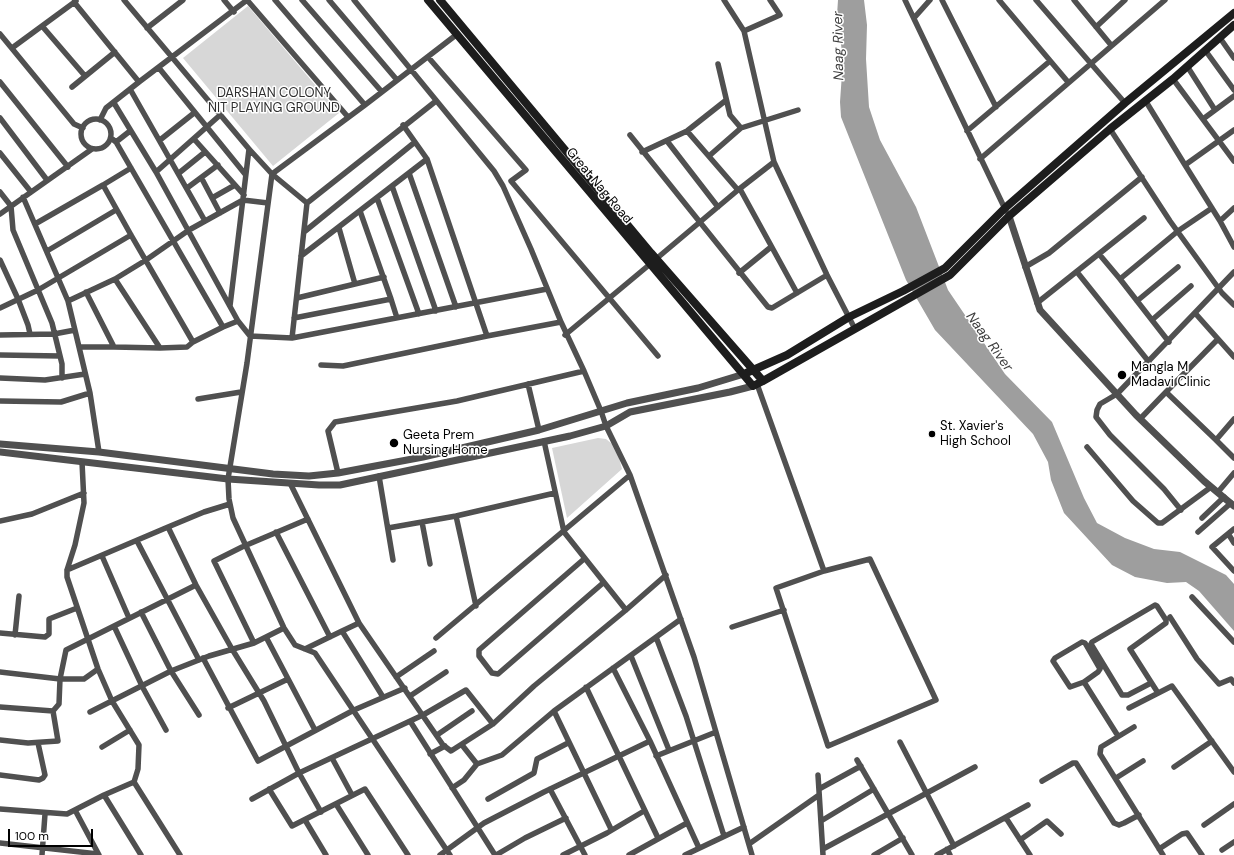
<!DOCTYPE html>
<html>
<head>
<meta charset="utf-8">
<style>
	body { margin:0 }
	#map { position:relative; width:1234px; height:855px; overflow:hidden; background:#fff; font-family:"DM Sans",sans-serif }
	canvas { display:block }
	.scale { position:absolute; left:8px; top:829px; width:85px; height:18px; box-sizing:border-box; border:2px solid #000; border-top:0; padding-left:5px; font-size:12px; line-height:14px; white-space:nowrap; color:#000; -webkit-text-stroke:3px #fff; paint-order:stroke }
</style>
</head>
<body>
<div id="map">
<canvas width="1234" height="855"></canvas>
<div class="scale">100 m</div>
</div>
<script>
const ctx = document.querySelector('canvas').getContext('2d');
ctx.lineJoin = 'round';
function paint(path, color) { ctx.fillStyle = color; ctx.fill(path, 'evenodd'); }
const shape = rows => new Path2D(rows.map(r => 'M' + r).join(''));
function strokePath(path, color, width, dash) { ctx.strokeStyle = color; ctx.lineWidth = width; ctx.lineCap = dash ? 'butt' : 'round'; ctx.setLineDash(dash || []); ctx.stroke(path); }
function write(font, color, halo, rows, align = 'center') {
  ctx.font = font + ' "DM Sans",sans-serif'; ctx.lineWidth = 3; ctx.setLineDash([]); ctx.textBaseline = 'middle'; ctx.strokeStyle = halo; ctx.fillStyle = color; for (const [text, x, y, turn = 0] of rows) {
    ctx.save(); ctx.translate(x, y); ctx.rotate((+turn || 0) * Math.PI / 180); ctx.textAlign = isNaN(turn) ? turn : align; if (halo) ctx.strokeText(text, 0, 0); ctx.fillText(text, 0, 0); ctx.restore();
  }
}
paint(shape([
	[248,6,339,113,273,166,183,58],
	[598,438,606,439,616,447,622,469,567,518,552,448]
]), '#d7d7d7');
paint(shape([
	[838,0,864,0,867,25,866,59,869,107,880,140,916,207,948,290,1005,374,1052,422,1084,498,1097,523,1125,538,1154,549,1180,552,1226,575,1234,584,1234,631,1199,591,1186,582,1167,583,1135,577,1112,565,1064,513,1051,480,1048,462,1033,434,935,330,906,280,841,117,840,102,843,59,837,15]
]), '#9e9e9e');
strokePath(shape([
	[124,0,249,149,272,174,307,203],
	[224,0,234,12],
	[247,0,348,117],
	[275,0,365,105],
	[302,0,382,92],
	[329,0,397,80],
	[354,0,494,171,503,186,531,249,561,322,487,336,427,159,403,125],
	[724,0,744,31,774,162,827,275,855,329],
	[905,0,1006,211],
	[942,0,996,107],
	[999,0,1068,82],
	[1036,0,1125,103],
	[1074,0,1111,45],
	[74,2,139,82,106,108,100,120],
	[914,18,930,0],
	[42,26,85,76],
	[1096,27,1125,0],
	[147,28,183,0],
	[744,31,780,15,770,0],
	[0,34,74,124,83,128],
	[1220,38,1234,58],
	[12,48,76,1],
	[1205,50,1234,90],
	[428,57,526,170,511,181,658,356],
	[718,64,730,115,741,128,798,110],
	[1187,66,1215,110],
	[159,68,245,174],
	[1173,79,1234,161],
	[0,82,68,167],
	[139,82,247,0],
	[72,87,115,52],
	[130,89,205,221],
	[1145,100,1185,165,1234,130],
	[114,103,156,172,238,321,250,336,292,338,547,289],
	[0,118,47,180],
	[1203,119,1234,96],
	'81 134a15 15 0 1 1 30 0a15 15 0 1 1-30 0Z',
	[1110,129,1170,221,1222,293,1234,305],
	[687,131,738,190],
	[967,131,1050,61],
	[630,135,768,307,772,308,827,275],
	[111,138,116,142,131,168,223,327,238,321],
	[194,139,244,195],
	[160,140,194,113],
	[667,141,718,207],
	[116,142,130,131],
	[642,152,687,131,725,101],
	[0,153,31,192],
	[709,156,741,128],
	[980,159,1165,0],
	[1185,165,1220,221,1234,208],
	[131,168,103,185,131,235,193,342,223,327],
	[156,172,219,116],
	[179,173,205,152],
	[409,173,456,307],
	[202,179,220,213],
	[392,186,436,311],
	[187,188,218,165],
	[740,189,797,293],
	[0,192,11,206,13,230,52,323,62,364,62,378],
	[23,197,68,301],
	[212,198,235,185],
	[377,198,419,314],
	[360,211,391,299],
	[0,214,92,149],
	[1220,221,1234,247],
	[35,224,103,185],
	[339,228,355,284],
	[304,232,415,142],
	[47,251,116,210],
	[1099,254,1120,279,1178,231,1212,208],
	[301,256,427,159],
	[656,259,738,190,774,162],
	[0,260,18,299,28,325,30,334],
	[1025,267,1049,253,1142,177],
	[1077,272,1149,362],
	[739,273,771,247],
	[1120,279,1169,342],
	[86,292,114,347,160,348],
	[297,298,384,277],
	[1137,301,1178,267],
	[1037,303,1144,218],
	[230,306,249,149],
	[0,308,38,290,131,235],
	[1195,313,1234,357],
	[294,318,391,299,397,318],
	[1152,320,1191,286],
	[0,335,54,334,75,330],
	[565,335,649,265],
	[292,338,307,203,436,101],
	[1218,339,1166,392,1216,440,1234,419],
	[193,342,187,347,160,348,115,279,146,260,189,230,243,200,268,203],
	[79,347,114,347],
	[0,355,60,356],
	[321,365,343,366,487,336],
	[584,371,601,411,606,426,630,475,694,657,752,855],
	[0,378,45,380,85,374],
	[528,384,539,430],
	[757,384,824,571],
	[198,399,241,392],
	[0,401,61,402,90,393],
	[1140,419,1166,392],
	[1216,440,1234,458],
	[544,441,564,532,626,610],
	[1087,447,1133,501,1158,523,1162,523,1211,487],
	[99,452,90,393,68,301,115,279],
	[338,473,328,431,335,422,457,401,584,371,561,322],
	[379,476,393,560],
	[290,483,359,623,443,745,451,751,493,724,534,686,626,610,666,575],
	[1218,492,1234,473],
	[1181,510,1164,489,1110,435,1096,417,1097,410,1100,404,1117,394,1234,272],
	[456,516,476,606],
	[1202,518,1224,497],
	[0,521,32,514,84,493],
	[422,522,430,564],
	[168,527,204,512,230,504],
	[388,528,456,516,555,493],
	[1234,529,1212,547,1234,571],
	[276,532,330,637],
	[1198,532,1231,503],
	[1229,535,1234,543],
	[137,541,199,660],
	[102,556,129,618],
	[584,559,479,650,479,656,492,673,498,674,603,583],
	[870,559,936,700,828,746,776,588,824,571,870,559],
	[67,570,168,527,196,585,232,649,264,701,299,773,321,812],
	[1192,597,1234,642],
	[141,612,171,671,199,715],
	[1170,617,1197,659,1219,684,1231,679,1234,683],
	[114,626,143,688,166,730],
	[732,627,784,610],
	[342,631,359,623],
	[0,633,45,637,49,634,49,619,77,608],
	[15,635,19,596],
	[266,637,315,730],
	[656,637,686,716,724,836],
	[436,638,630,475],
	[254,643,214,561,242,547,308,519],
	[305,649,342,631,383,697],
	[631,656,669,750],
	[203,658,258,761,354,710,405,688],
	[613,668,650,741,699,848],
	[0,672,60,679,84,679,98,669],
	[396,677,434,651],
	[1084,682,1098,672,1100,669,1085,643,1082,642,1055,658,1053,661,1070,687,1084,682,1118,736],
	[1151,683,1128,695,1122,695,1091,644,1092,642,1155,605,1157,606,1166,620,1166,623,1130,649,1158,693],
	[586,687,658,838],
	[410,696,446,672],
	[0,707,53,711],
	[228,708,288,679],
	[1129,708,1172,686,1234,772],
	[554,711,611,829],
	[90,712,171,671,209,656,254,643,284,628],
	[410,721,495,855],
	[1134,727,1101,747,1100,754,1163,855],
	[437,735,472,711],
	[0,740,28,743,58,741,53,711,59,704,60,679,66,650,196,585],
	[900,742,954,846],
	[462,745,477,764],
	[102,747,130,730],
	[430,754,445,746],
	[656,756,716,732],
	[332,758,352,795],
	[857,760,912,855],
	[1174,767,1212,741],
	[0,775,39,780,43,778,45,775,38,743],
	[818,775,823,855],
	[1116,778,1143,761],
	[1042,781,1073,763,1076,763,1114,823,1119,825,1124,823,1139,815],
	[134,782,180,855],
	[452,788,464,780,477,764,502,755,554,711,681,619],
	[269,789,292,826,365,789,408,855],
	[550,789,585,855],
	[819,789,861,766],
	[104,795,141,855],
	[252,799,299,773,423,715,466,690,493,724],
	[488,799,534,773,537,759,568,743],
	[336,804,368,855],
	[0,809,67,814,104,795,134,782,138,769,139,745,112,701,98,669,67,577,67,570,75,545,84,503,82,462],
	[75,810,99,855],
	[1006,818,1030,855],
	[305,820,326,855],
	[821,821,874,789],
	[1204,825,1234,804],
	[1020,840,1047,821,1061,834],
	[0,843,98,854],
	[749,844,819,795],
	[823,849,975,767],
	[947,849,950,855],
	[1159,849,1182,834,1187,833,1202,855],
	[1222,850,1234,842],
	[42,855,45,814],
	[440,855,484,823,544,792,650,741],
	[450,855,315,653,295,645,284,628,233,518,229,499,228,479,247,363,272,174,365,105,456,35],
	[496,855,525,838,566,818],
	[563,855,607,833,644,811],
	[629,855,687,823],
	[685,855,744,827],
	[874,855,903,838],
	[937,855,1028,805]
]), '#505050', 5.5);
strokePath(shape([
	[1009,216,1040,310,1136,415,1204,481,1234,506],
	[0,444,99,452,273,474,309,476,338,473,423,457,539,430,627,403,698,388,744,374],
	[0,452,228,479,319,485,340,485,570,436,606,426,630,412,730,392,753,386]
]), '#505050', 7);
strokePath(shape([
	[428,0,753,386,763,381,950,275,1009,216,1110,129,1173,79,1234,25],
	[440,0,651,253,763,381],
	[744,374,787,355,849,317,903,291,945,268,1005,208,1125,103,1234,13]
]), '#1d1d1d', 8);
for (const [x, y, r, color] of [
	[1122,375,5,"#000"],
	[932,434,4,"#000"],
	[394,443,5,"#000"]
]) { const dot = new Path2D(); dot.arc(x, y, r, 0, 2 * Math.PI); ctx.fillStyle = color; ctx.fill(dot); strokePath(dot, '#fff', 1.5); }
write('13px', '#2e2e2e', '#fff', [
	["DARSHAN COLONY",274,94],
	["NIT PLAYING GROUND",274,109]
]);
write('13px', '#000', '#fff', [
	["Great Nag Road",599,186,50]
]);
write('13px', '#000', '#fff', [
	["Mangla M",1131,368],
	["Madavi Clinic",1131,383],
	["St. Xavier's",940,427],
	["High School",940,442],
	["Geeta Prem",403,436],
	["Nursing Home",403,451]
], 'left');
write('italic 14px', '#3f3f3f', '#fff', [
	["Naag River",839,46,-91],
	["Naag River",989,342,54]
]);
</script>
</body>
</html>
